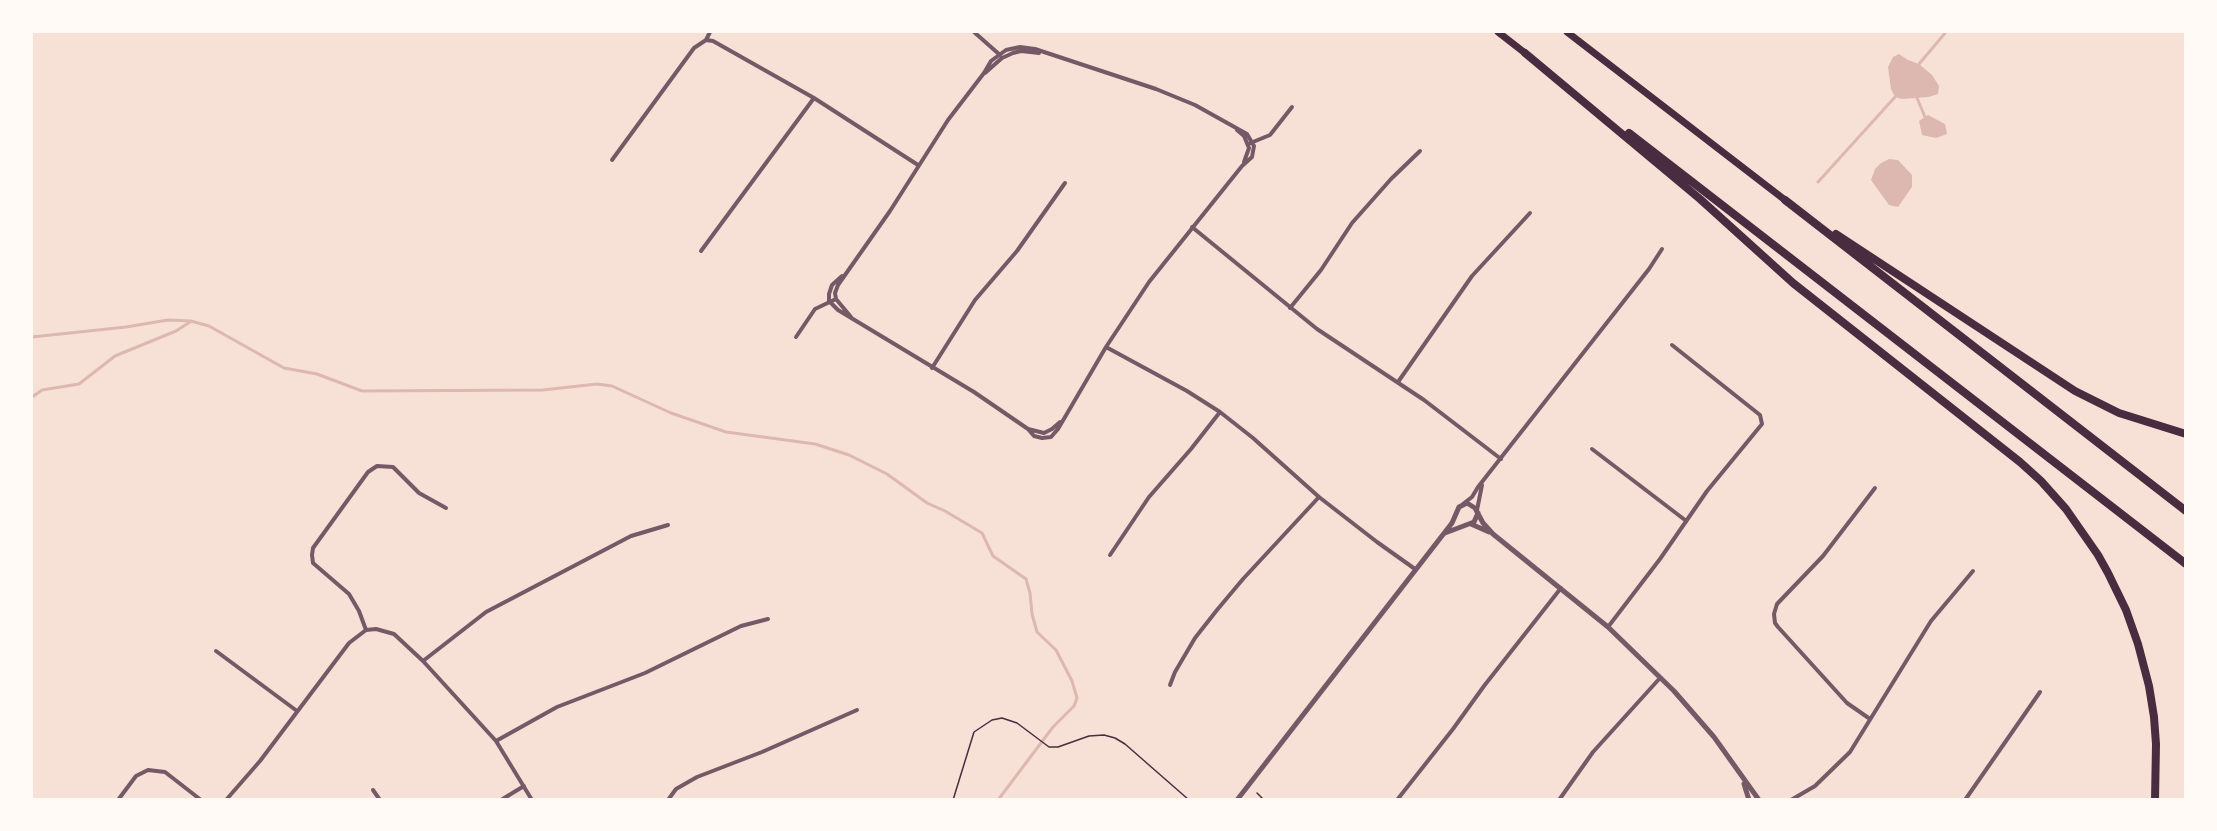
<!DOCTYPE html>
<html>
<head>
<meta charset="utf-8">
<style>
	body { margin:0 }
	#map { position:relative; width:2217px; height:831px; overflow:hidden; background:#f7e1d7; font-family:"PT Sans",sans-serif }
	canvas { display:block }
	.frame { position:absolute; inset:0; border:33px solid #fffaf5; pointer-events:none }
</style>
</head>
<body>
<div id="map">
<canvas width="2217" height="831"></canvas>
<div class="frame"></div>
</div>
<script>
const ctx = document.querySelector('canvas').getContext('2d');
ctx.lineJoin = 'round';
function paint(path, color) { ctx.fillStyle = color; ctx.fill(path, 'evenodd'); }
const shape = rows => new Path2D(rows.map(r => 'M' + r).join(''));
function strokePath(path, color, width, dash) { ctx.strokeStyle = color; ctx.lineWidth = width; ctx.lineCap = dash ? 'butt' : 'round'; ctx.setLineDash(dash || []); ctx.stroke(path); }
paint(shape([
	[1899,54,1908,60,1919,64,1932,75,1939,86,1938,94,1928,97,1902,99,1895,97,1891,89,1888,67,1893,57],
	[1928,115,1945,124,1947,134,1936,138,1922,135,1919,121],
	[1889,159,1898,160,1912,175,1912,187,1898,207,1889,205,1871,180,1875,169,1881,163]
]), '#dcb8b0');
strokePath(shape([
	[1919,64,1946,32],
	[1917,98,1925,117],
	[1818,182,1895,97],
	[32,337,126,327,168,320,191,321,209,326,284,368,317,374,362,391,543,390,597,384,612,386,671,413,726,432,815,444,849,455,887,474,927,503,945,511,982,533,993,556,1026,579,1030,593,1032,614,1037,632,1056,650,1072,681,1077,698,1074,706,1053,727,998,800],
	[32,397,42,390,79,384,115,356,176,331,190,322]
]), '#dcb8b0', 3);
strokePath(shape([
	[1257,793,1264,800],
	[953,800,974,732,992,720,1002,718,1017,723,1049,747,1058,747,1089,736,1104,735,1115,738,1125,744,1189,800]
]), '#4a2c40', 1.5);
strokePath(shape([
	[974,32,1000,55],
	[706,40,710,32],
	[985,73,1002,58,1013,53,1021,51,1039,53],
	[1237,130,1244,136,1249,148,1244,162],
	[1248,144,1270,135,1292,107],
	[612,160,694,48,706,40,713,41,814,98,918,165],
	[1192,227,1317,329,1424,400,1501,459],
	[701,251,814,98],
	[842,276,832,285,829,294,829,301,838,310,974,392,1028,429,1044,433,1052,429,1060,422],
	[1290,308,1321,270,1352,223,1391,179,1420,151],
	[851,317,836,299,835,293,838,285,890,211,948,120,984,73,991,61,1006,50,1020,47,1035,49,1156,89,1195,105,1247,134,1254,146,1252,157,1242,166,1149,282,1106,347,1058,429,1051,437,1042,438,1034,436,1028,429],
	[796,337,815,309,836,299],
	[1106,347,1187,391,1220,412,1253,438,1319,497,1377,542,1415,569],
	[932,368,975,300,1017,251,1065,183],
	[1398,382,1472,276,1530,213],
	[1592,449,1685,520],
	[1463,504,1472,497,1478,487,1649,269,1662,249],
	[1477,510,1482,485],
	[1110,555,1149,497,1191,449,1220,412],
	[1608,627,1660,559,1707,491,1762,424,1760,415,1672,345],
	[366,630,359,611,349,594,313,563,312,555,313,548,368,472,377,466,393,467,419,493,446,508],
	[216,651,297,711],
	[423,661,486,612,631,536,668,525],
	[1170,685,1175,672,1195,638,1217,610,1243,579,1319,497],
	[1870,719,1847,703,1778,627,1775,623,1774,614,1777,604,1823,556,1875,488],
	[496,741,557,707,645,673,741,626,768,619],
	[373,790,380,800],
	[118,800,136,776,148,770,165,772,201,800],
	[226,800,260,761,349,643,366,630,376,629,394,634,423,661,496,741,532,800],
	[501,800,524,786],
	[662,800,665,800],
	[668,800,676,789,697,777,762,752,857,710],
	[1397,800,1453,729,1484,686,1561,588],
	[1559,800,1593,752,1660,678],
	[1791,800,1815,786,1850,752,1931,621,1973,571],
	[1965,800,2040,692]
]), '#755966', 4);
strokePath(shape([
	[1471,524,1489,532],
	[1445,533,1474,522,1478,513],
	[1744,784,1749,800],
	[1237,800,1452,523,1459,507,1467,503,1475,508,1483,523,1493,534,1608,627,1674,691,1714,737,1759,800]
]), '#755966', 5);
strokePath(shape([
	[1498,32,1525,53],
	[1567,32,1785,200]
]), '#4a2c40', 7);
strokePath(shape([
	[1525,53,1700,199,1793,283,2020,462,2041,481,2066,509,2098,555,2108,573,2126,610,2138,644,2149,686,2154,717,2156,744,2155,800],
	[1629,133,2186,564],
	[1785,200,2186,511],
	[1836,234,2075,391,2119,413,2186,434]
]), '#4a2c40', 8);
</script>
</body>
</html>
